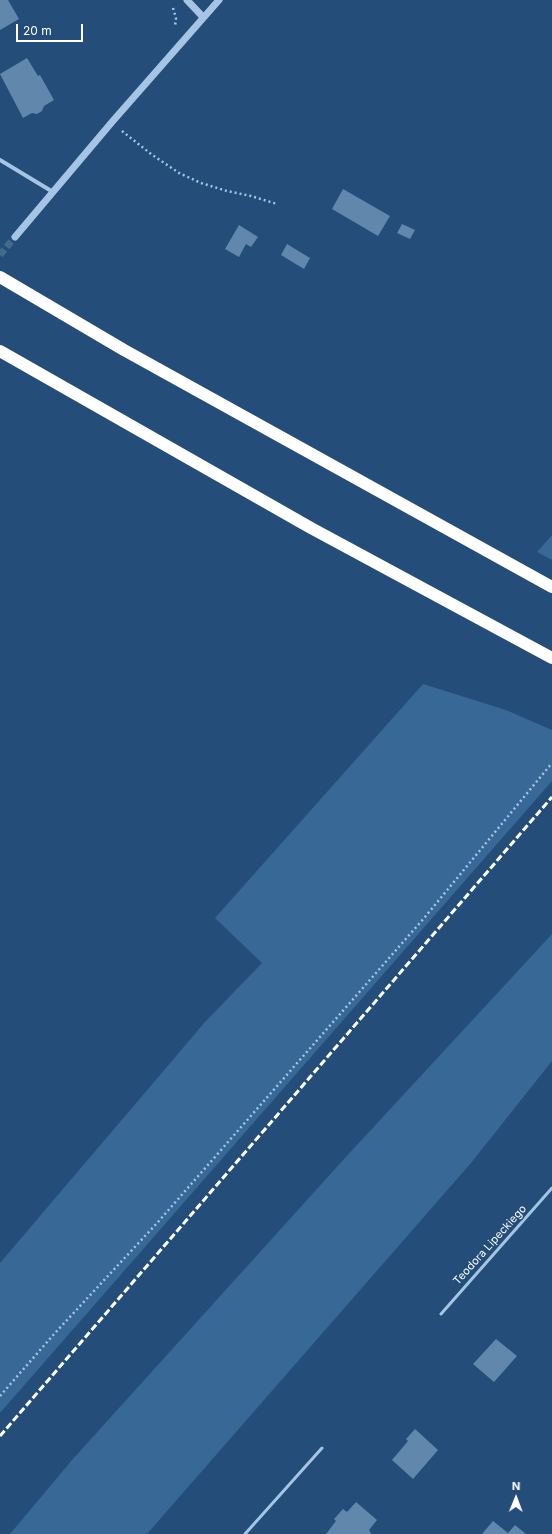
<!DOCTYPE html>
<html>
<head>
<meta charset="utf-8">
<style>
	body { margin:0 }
	#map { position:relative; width:552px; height:1534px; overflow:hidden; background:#244d79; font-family:Inter,sans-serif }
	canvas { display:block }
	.north { position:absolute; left:496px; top:1478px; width:40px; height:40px; -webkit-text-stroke:3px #244d79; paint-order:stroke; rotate:1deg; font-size:11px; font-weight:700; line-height:16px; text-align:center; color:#fff }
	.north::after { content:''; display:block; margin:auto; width:14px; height:18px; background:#fff; clip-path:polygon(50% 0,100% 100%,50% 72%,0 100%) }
	.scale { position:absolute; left:16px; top:24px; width:67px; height:18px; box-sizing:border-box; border:2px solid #fff; border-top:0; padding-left:5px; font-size:12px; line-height:14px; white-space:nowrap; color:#fff; -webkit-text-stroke:3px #244d79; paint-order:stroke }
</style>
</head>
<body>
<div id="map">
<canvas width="552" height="1534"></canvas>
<div class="north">N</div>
<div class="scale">20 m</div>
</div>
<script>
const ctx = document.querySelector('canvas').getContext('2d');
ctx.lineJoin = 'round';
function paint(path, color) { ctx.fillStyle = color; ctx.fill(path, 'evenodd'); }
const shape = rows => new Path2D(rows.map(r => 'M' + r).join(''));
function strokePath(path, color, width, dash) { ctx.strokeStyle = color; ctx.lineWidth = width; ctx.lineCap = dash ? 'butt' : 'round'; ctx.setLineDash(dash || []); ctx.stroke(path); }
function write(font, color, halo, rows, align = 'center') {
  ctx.font = font + ' Inter,sans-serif'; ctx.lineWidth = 3; ctx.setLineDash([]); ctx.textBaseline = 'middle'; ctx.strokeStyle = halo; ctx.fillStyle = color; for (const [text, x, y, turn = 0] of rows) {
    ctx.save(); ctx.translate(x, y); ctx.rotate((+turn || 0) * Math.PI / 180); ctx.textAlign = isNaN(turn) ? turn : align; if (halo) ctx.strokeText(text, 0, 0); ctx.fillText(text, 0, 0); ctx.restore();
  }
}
paint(shape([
	[552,535,552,560,537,552],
	[423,684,506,710,552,730,552,781,0,1413,0,1263,205,1022,262,963,215,918],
	[552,934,552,1061,471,1163,147,1534,10,1534,72,1460,344,1159]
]), '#376896');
paint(shape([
	[0,0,8,0,19,19,0,30],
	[27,58,38,76,40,75,54,100,44,106,42,111,37,114,32,113,23,118,0,74],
	[343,189,390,216,378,236,332,209],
	[402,224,415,230,410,239,397,233],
	[239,225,258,237,251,247,246,244,239,257,225,249],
	[287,244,310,258,304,269,281,255],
	[496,1339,517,1356,494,1382,473,1364],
	[415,1429,438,1450,413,1479,392,1460,408,1441,406,1439],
	[356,1502,377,1520,369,1530,371,1533,370,1534,326,1534,336,1521,334,1519,343,1509,347,1512],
	[493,1521,508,1533,515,1525,526,1534,482,1534]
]), '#6187ad');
strokePath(shape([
	[0,255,15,237]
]), '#45688d', 7, [7, 3.5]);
strokePath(shape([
	[173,8,176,18,175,26],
	[122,131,151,154,179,173,201,183,227,191,251,196,277,204],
	[0,1396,55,1333,158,1222,425,917,552,763]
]), '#a6c5e4', 2.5, [2, 3]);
strokePath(shape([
	[441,1314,552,1188],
	[245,1534,322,1448]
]), '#a6c5e4', 3);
strokePath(shape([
	[0,160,53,192]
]), '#a6c5e4', 4);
strokePath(shape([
	[187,0,203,17],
	[15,237,112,122,219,0]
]), '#a6c5e4', 7);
strokePath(shape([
	[0,277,124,350,552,587],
	[0,351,311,528,552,658]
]), '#fff', 12);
strokePath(shape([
	[0,1436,552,797]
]), '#fff', 3, [7, 3]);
write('11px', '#fff', '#244d79', [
	["Teodora Lipeckiego",490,1245,-48]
]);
</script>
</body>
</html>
